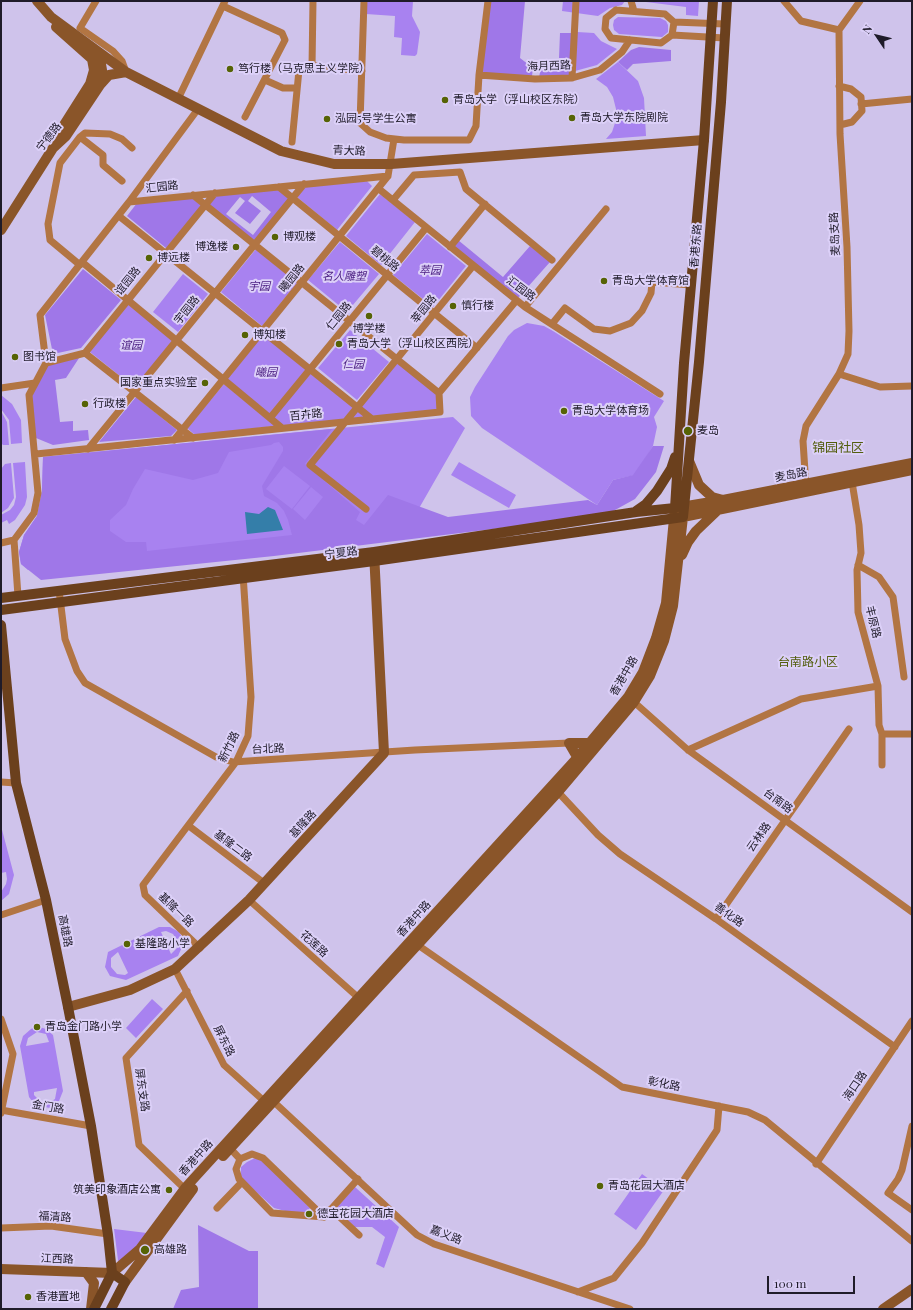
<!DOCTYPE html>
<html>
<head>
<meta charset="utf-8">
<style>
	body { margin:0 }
	#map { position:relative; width:913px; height:1310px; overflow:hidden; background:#cfc3eb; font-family:"Playfair Display",serif }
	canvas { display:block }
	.frame { position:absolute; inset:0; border:2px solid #1f1b29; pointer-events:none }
	.north { position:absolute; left:857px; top:16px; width:40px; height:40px; -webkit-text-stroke:3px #dcd0f8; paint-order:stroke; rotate:305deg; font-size:11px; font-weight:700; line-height:16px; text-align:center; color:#1f1b29 }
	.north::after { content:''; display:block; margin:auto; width:14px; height:18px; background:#1f1b29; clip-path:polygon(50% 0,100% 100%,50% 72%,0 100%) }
	.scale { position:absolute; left:767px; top:1276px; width:88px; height:18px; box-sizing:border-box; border:2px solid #1f1b29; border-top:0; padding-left:5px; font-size:12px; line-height:14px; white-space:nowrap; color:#1f1b29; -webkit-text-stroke:3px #dcd0f8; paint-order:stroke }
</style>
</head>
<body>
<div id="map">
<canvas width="913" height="1310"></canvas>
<div class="frame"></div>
<div class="north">N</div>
<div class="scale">100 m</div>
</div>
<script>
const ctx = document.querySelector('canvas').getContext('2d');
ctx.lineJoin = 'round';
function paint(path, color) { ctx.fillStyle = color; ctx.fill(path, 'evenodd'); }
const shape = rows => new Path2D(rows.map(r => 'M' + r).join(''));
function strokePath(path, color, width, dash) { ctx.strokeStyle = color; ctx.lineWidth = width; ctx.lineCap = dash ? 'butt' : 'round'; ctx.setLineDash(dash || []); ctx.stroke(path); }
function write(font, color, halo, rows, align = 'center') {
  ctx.font = font + ' "Playfair Display","Noto Sans SC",serif'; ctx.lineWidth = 4; ctx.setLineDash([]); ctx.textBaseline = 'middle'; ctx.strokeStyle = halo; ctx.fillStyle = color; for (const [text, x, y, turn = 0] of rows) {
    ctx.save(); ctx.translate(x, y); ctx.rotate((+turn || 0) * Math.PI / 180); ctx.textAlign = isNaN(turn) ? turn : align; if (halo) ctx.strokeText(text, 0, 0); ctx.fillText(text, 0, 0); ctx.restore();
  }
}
paint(shape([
	[366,1,413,1,412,16,420,32,417,54,415,56,401,55,402,38,394,37,395,16,366,14],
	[563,1,625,1,622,5,610,8,598,16,562,11],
	[638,1,699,1,698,16,686,15,686,7],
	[618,17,660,18,666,21,668,25,668,32,662,37,619,34,614,30,613,25,614,20],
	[577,32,594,33,601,41,617,49,597,65,575,71],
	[618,62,638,81,644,98,646,136,606,139,612,132,616,120,616,109,613,97,607,87,596,79],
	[367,181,372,186,337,230,297,197,305,187],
	[380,194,415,222,381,265,346,236],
	[427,234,466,266,433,307,393,275],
	[340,242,379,274,347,312,308,280],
	[256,249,297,283,262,326,221,292],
	[183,274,208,294,178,332,153,312],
	[128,304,173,340,135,388,90,352],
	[527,323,544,326,553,331,664,401,654,417,657,427,653,446,635,475,613,480,597,505,482,428,471,416,470,397,475,387,508,336,514,330],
	[350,330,389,362,357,400,318,368],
	[263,333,365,417,283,426,226,379],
	[397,361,438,395,439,411,372,416,360,406],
	[224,384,275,426,195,435,187,428],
	[1,395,12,404,21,420,22,443,11,444,9,420,1,409],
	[1,411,7,422,9,445,3,445,1,443],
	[453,417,465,428,410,524,28,570,21,564,19,552,24,535,37,516,42,491,43,457],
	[25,462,27,497,25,505,15,520,9,524,7,520,1,523,1,515,10,510,14,505,16,497,13,463],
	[459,462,516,495,509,508,451,475],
	[11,463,14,498,8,508,1,513,1,469,5,464],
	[1,826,14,875,9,894,1,901,1,892,6,884,7,879,6,872,1,873],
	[159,927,170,927,179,932,182,937,182,947,178,956,126,980,110,976,105,967,108,952],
	[166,931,173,934,178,942,177,948,171,954,161,932],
	[118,952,128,973,125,975,117,974,111,967,111,958],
	[152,999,163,1009,136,1038,126,1028],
	[36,1026,46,1029,53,1035,63,1091,59,1101,50,1108,35,1105,29,1097,20,1046,23,1036,31,1029],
	[37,1032,46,1034,49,1042,26,1046,28,1038],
	[57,1088,55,1099,50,1102,41,1102,34,1095,34,1092],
	[255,1158,261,1160,310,1208,304,1216,274,1208,241,1178,241,1167,247,1162],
	[642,1174,664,1190,636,1230,614,1214],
	[355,1187,399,1227,384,1268,376,1264,385,1237,372,1227,355,1227,335,1209],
	[114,1229,147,1233,119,1268]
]), '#a882f0');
paint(shape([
	[490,1,525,1,520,58,533,68,532,76,482,73],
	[560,33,572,33,570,59,559,58],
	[639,47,671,50,671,61,633,64,627,70,618,62,631,50],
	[559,59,570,60,569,76,539,77,541,68],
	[278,189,290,198,254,242,208,205,216,194],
	[252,196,271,212,253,235,226,214,240,197,245,201,235,213,250,224,261,211,248,201],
	[192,198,202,206,166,248,127,216,137,203],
	[458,240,503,277,530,246,550,262,518,298,453,246],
	[83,269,121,300,81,348,53,354,45,315],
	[81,355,66,378,55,380,60,422,73,421,73,431,88,430,89,440,53,445,36,438,30,396,47,365],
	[136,397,177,430,171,436,99,442],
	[332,429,305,464,360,512,356,520,364,525,388,495,448,517,588,500,597,505,613,480,633,475,653,446,664,446,656,472,635,499,606,515,274,556,41,580,21,564,19,552,24,535,37,516,42,491,43,457],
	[279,442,283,447,283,451,262,486,264,496,277,503,284,511,288,520,292,535,147,551,146,542,126,542,110,531,110,520,126,505,133,489,145,469,193,480,218,473,229,452,271,445,274,443],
	[284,466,297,476,279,499,266,489],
	[297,476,310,486,292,509,279,499],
	[311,487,323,497,305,520,293,509],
	[198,1225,249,1251,258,1251,258,1309,173,1309,181,1290,199,1287]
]), '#9f77e8');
paint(shape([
	[268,507,275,510,283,530,247,534,245,512,259,514]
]), '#347ea9');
strokePath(shape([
	[96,1,80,28,113,51,122,61,126,72],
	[364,1,360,123,370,132,386,138,404,140,469,140,476,126,479,75,488,1],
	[631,1,634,11],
	[784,1,801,21,839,30,840,134,847,247,849,331,848,354,839,374,806,426,803,441,806,487],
	[223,6,282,33,285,40,245,117],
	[616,10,665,14,674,22,672,35,661,43,611,38,605,29,606,18,616,10],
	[674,22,725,24],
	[839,30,860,1],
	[672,35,725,38],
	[312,67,313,1],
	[479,75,535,79,572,78,600,70,622,52,630,40],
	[572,78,576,1],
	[265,80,283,88,297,88],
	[839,86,851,89,861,97,862,111,852,122,840,125],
	[178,99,225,1],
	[861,104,912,99],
	[80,137,85,133,110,134,122,139,132,148],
	[292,142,299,70,316,66,362,71],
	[279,187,477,348],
	[379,189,525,307,660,394],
	[193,195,439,393],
	[393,200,414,175,460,172,466,189,552,260],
	[129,202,198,109],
	[119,216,372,419],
	[450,247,485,204],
	[82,262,282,428],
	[80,265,50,240,48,224,60,163,80,137,103,155,103,165,122,181],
	[525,307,606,209],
	[552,324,565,308,594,329,610,331,631,323,642,311,651,293,652,282,691,285],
	[85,353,193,438],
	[46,363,40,315,129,202,388,176],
	[46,363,85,353,215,193],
	[839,374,880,387,912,386],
	[1,388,35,383],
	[270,418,426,228],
	[174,440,388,176,394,139],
	[88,449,304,184],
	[36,454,440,412,439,393,516,301],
	[852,482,859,525,861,553,857,570,858,612,878,686,879,725,882,734,882,765],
	[366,509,310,465,473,266],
	[1,543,14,540],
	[858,565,879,577,893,597,904,677],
	[59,590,65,639,77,671,85,683,216,757,233,762,415,750,569,743],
	[18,596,14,540,34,513,38,493,29,395,46,363],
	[634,702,688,750,912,912],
	[882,734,912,734],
	[688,750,801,699,878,686],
	[1,782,16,783],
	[558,792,598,835,620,854,716,919,895,1047],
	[189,826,264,883],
	[249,900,361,1000],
	[1,915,46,900],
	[716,919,849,729],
	[415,943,622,1087,748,1112,765,1120,912,1241],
	[200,948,145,895,143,885,236,762,248,736,251,697,243,574],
	[175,969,224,1065,264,1101,274,1102,417,1235,434,1244,630,1309],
	[187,991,126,1058,139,1145,188,1192],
	[1,1019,13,1054,1,1113],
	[1,1110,91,1126],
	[912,1126,902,1170,898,1179,888,1193,912,1210],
	[227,1145,240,1159,236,1169,239,1179,272,1213,324,1217,358,1179],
	[240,1159,252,1154,263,1158,324,1217],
	[816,1164,912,1021],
	[217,1208,242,1182],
	[331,1209,359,1235],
	[1,1228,51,1226,108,1234],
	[578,1292,614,1278,642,1243,717,1130,719,1106]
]), '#b27543', 7);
strokePath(shape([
	[37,1,51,17,126,72,281,151,334,164,391,164,704,140],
	[56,27,92,59,94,70,90,84,64,125,57,141],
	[93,50,101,64,102,70,99,85],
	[1,230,53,148,66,136,100,85,109,75,126,72],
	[689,461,699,485,712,497,723,500],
	[682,555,688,542,696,531,718,510],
	[580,762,569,743,593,743],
	[68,1007,130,990,175,969,249,900,384,753,374,552],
	[223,1156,558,792,634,702,650,676,664,641,673,606,683,517,912,470],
	[1,1269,112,1273,140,1249,186,1187,577,758,628,697,643,672,656,638,666,603,675,508,723,500,912,463],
	[86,1272,94,1283,91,1309],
	[125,1282,193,1189],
	[883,1309,912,1289]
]), '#8a5529', 10);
strokePath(shape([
	[636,511,646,504,657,491,671,469,675,457],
	[1,598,374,552,636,512,675,508,684,363,704,140,713,1],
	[1,610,374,561,683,517,699,362,721,102,727,1],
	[1,625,16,783,46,900,68,1007,91,1126,108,1235,112,1273,125,1282,111,1309],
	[94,1309,112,1273]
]), '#6b401d', 10);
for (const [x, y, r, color] of [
	[230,69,4,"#566305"],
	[445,100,4,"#566305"],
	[572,118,4,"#566305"],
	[327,119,4,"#566305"],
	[275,237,4,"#566305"],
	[236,247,4,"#566305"],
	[149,258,4,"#566305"],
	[604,281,4,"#566305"],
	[453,306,4,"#566305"],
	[369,316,4,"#566305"],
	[245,335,4,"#566305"],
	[339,344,4,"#566305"],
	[15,357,4,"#566305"],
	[205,383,4,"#566305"],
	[85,404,4,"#566305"],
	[564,411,4,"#566305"],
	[688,431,5,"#566305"],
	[127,944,4,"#566305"],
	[37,1027,4,"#566305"],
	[600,1186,4,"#566305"],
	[169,1190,4,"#566305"],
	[309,1214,4,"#566305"],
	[145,1250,5,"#566305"],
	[28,1297,4,"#566305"]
]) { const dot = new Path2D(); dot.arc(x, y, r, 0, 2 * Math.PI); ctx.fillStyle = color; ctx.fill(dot); strokePath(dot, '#dcd0f8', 1.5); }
write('11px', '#1f1b29', '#dcd0f8', [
	["海月西路",549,66,-2],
	["宁德路",49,137,-52],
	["青大路",349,151,2],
	["汇园路",162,187,-6],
	["麦岛支路",835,234,-93],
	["香港东路",696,246,-85],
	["碧桃路",385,259,39],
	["曦园路",292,278,-51],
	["谊园路",128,281,-51],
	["汇园路",521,289,37],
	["莘园路",424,309,-51],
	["宇园路",187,310,-51],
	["仁园路",339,316,-51],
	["百卉路",306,415,-6],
	["麦岛路",791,475,-11],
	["宁夏路",341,553,-7],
	["丰原路",873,622,76],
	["香港中路",624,676,-60],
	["新竹路",229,747,-64],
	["台北路",268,749,-3],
	["台南路",778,801,36],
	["基隆路",303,824,-47],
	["云林路",759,837,-55],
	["基隆二路",233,846,37],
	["基隆一路",176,910,44],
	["善化路",729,915,35],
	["香港中路",414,919,-48],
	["高雄路",65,931,79],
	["花莲路",314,944,42],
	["屏东路",224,1041,63],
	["彰化路",664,1084,11],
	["海口路",855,1086,-56],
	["屏东支路",142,1090,82],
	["金门路",48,1107,10],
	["香港中路",196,1158,-48],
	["福清路",55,1217,3],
	["嘉义路",446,1235,21],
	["江西路",57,1259,2]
]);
write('11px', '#1f1b29', '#dcd0f8', [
	["笃行楼（马克思主义学院）",238,69],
	["青岛大学（浮山校区东院）",453,100],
	["青岛大学东院剧院",580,118],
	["泓园5号学生公寓",335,119],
	["博观楼",283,237],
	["博逸楼",228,247,"right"],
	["博远楼",157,258],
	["青岛大学体育馆",612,281],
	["慎行楼",461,306],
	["博学楼",369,329,"center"],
	["博知楼",253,335],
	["青岛大学（浮山校区西院）",347,344],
	["图书馆",23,357],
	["国家重点实验室",197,383,"right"],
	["行政楼",93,404],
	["青岛大学体育场",572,411],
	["麦岛",697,431],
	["基隆路小学",135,944],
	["青岛金门路小学",45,1027],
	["青岛花园大酒店",608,1186],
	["筑美印象酒店公寓",161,1190,"right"],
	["德宝花园大酒店",317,1214],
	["高雄路",154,1250],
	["香港置地",36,1297]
], 'left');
write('italic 11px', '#491c80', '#dcd0f8', [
	["萃园",430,271],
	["名人雕塑",344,277],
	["宇园",259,287],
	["谊园",131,346],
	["仁园",353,365],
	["曦园",266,373]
]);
write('12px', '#535e0e', '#dcd0f8', [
	["台南路小区",808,662]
]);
write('13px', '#535e0e', '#dcd0f8', [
	["锦园社区",838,448]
]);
</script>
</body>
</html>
